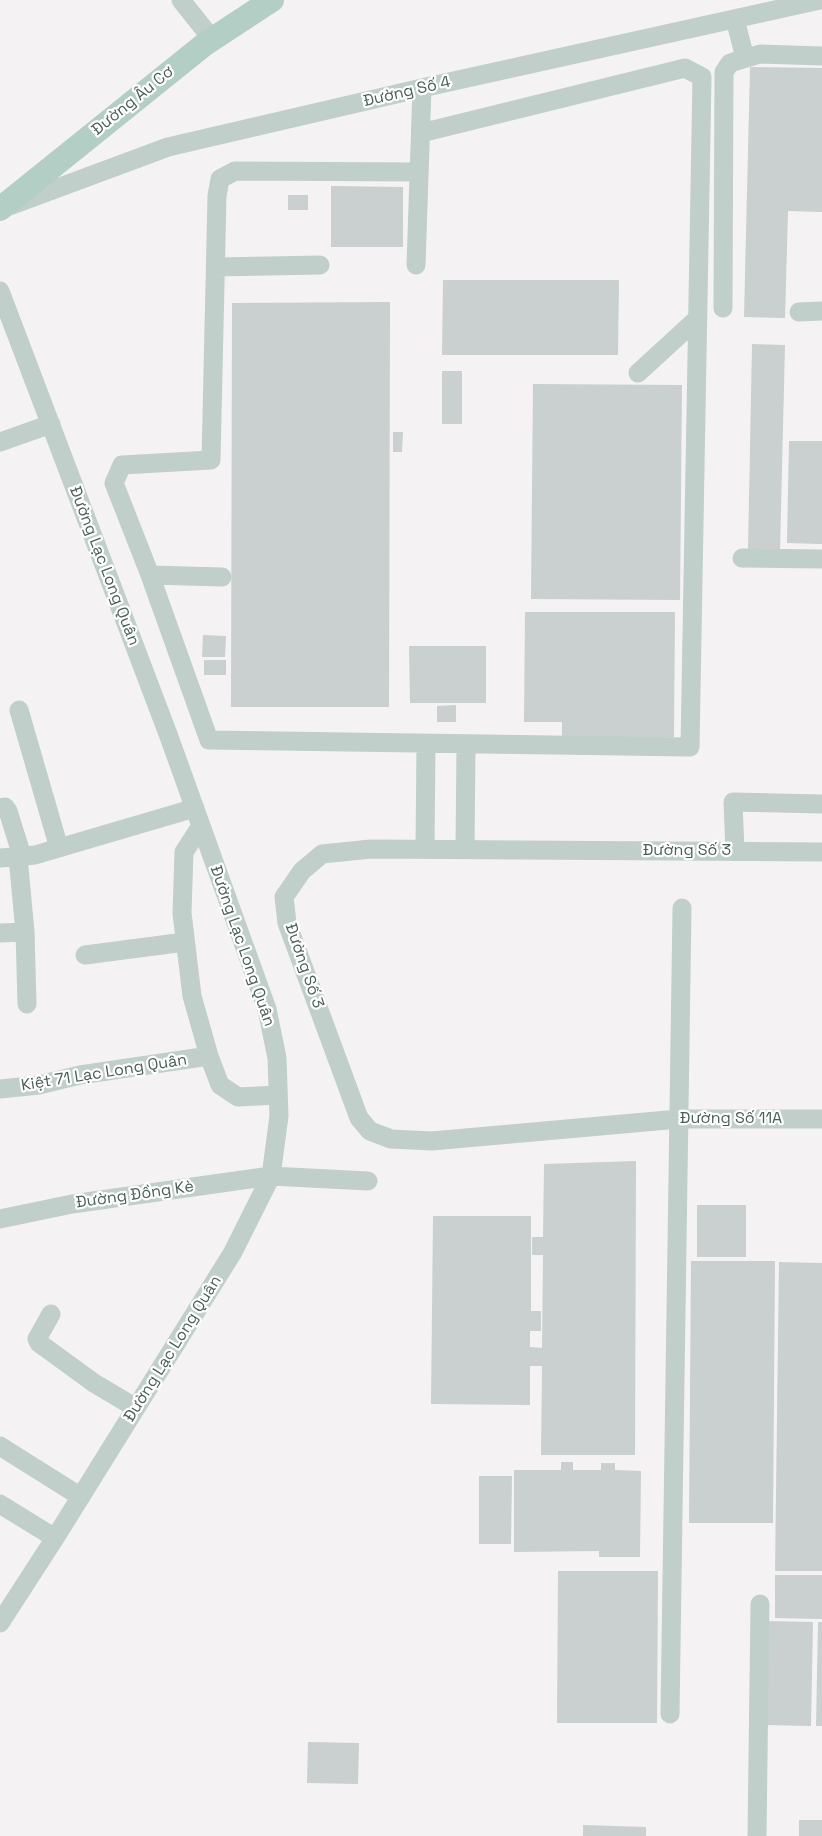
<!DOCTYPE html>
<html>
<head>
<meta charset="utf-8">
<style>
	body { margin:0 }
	canvas { display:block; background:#f4f2f3 }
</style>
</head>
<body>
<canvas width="822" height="1836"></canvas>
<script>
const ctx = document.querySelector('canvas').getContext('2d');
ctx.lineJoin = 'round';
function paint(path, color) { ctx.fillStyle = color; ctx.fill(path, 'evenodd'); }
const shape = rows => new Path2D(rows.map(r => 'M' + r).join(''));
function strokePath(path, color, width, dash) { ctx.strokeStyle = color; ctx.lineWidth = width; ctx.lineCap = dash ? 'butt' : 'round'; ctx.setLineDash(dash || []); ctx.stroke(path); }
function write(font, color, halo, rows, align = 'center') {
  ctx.font = font + ' "Space Grotesk",sans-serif'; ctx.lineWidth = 4.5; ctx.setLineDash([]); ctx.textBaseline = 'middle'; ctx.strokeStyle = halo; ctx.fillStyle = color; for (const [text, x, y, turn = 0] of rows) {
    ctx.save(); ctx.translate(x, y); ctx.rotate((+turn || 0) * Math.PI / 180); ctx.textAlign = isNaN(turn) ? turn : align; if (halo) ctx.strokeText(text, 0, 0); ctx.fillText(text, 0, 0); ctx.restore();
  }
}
paint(shape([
	[750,67,822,68,822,212,788,211,785,318,744,317],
	[331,186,403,187,403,247,331,247],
	[288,195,308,195,308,210,288,210],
	[443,280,619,280,618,355,442,355],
	[390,302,389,707,231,707,232,303],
	[752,344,785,345,780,551,748,550],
	[442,371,462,371,462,424,442,424],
	[533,384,682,385,680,600,531,599],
	[393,432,403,432,402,452,393,452],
	[789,441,822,441,822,544,787,543],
	[525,612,675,612,674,737,562,737,562,722,524,722],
	[203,635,226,636,225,657,202,657],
	[409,646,486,646,486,703,410,703],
	[204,660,226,660,226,675,204,675],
	[456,705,456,722,437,722,437,706],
	[636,1161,635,1455,541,1455,542,1366,530,1366,530,1405,431,1404,433,1216,531,1216,531,1311,541,1311,541,1331,530,1331,530,1347,542,1348,543,1255,532,1255,532,1237,543,1237,544,1164],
	[697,1205,746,1205,746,1257,697,1257],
	[691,1261,775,1261,773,1523,689,1523],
	[779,1262,822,1263,822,1571,775,1571],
	[561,1462,573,1462,573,1470,601,1470,601,1463,615,1463,615,1470,641,1471,640,1557,599,1557,599,1551,514,1552,514,1470,561,1470],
	[479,1476,512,1476,511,1544,479,1544],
	[558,1571,658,1571,657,1723,557,1723],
	[775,1575,822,1575,822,1619,775,1618],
	[766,1621,813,1622,811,1726,764,1725],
	[818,1622,822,1622,822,1726,816,1726],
	[308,1742,359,1743,358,1784,307,1783],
	[799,1820,822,1820,822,1836,799,1836],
	[583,1825,646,1827,646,1836,583,1836]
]), '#c9d0cf');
strokePath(shape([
	[181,0,212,39],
	[735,19,745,58],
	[419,172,235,171,220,179,217,196,211,460,122,465,114,483,150,575,209,740,690,747,702,77,685,68,421,133],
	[12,205,168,147,422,88,820,0],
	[416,265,422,88],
	[216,267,320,265],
	[0,291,168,734,267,1009,277,1058,279,1116,271,1176,233,1252,55,1538,0,1623],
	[723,308,724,72,730,63,760,54,822,56],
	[799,312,822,311],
	[638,373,698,318],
	[0,442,51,424],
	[742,558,822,559],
	[150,575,222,577],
	[19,710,59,848],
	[0,808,5,807,8,811,22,856],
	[201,826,184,852,182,913,192,996,209,1056,220,1085,238,1097,278,1095],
	[425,848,426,744],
	[465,849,466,745],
	[735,851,733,802,822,804],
	[822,852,371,849,322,854,302,871,284,897,287,923,359,1118,370,1131,391,1139,432,1141,679,1119,822,1119],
	[18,857,25,932,27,1004],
	[0,858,35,855,195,808],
	[0,933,25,932],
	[85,955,185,942],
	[0,1089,39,1085,80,1075,209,1056],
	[0,1219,72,1204,271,1176,368,1181],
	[51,1314,37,1339,39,1343,94,1383,136,1408],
	[0,1446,81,1497],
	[0,1504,55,1538],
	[670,1714,682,908],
	[757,1836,760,1604]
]), '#c0cfc9', 19);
strokePath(shape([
	[0,209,205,44,272,0]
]), '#b3cec4', 24);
write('16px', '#4a5e56', '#fff', [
	["Đường Số 4",407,92,-13],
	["Đường Âu Cơ",133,101,-39],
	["Đường Lạc Long Quân",104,566,69],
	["Đường Số 3",687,851],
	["Đường Lạc Long Quân",242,946,71],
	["Đường Số 3",304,966,71],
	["Kiệt 71 Lạc Long Quân",104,1073,-9],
	["Đường Số 11A",731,1119],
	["Đường Đồng Kè",135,1195,-8],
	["Đường Lạc Long Quân",173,1349,-58]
]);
</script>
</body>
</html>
